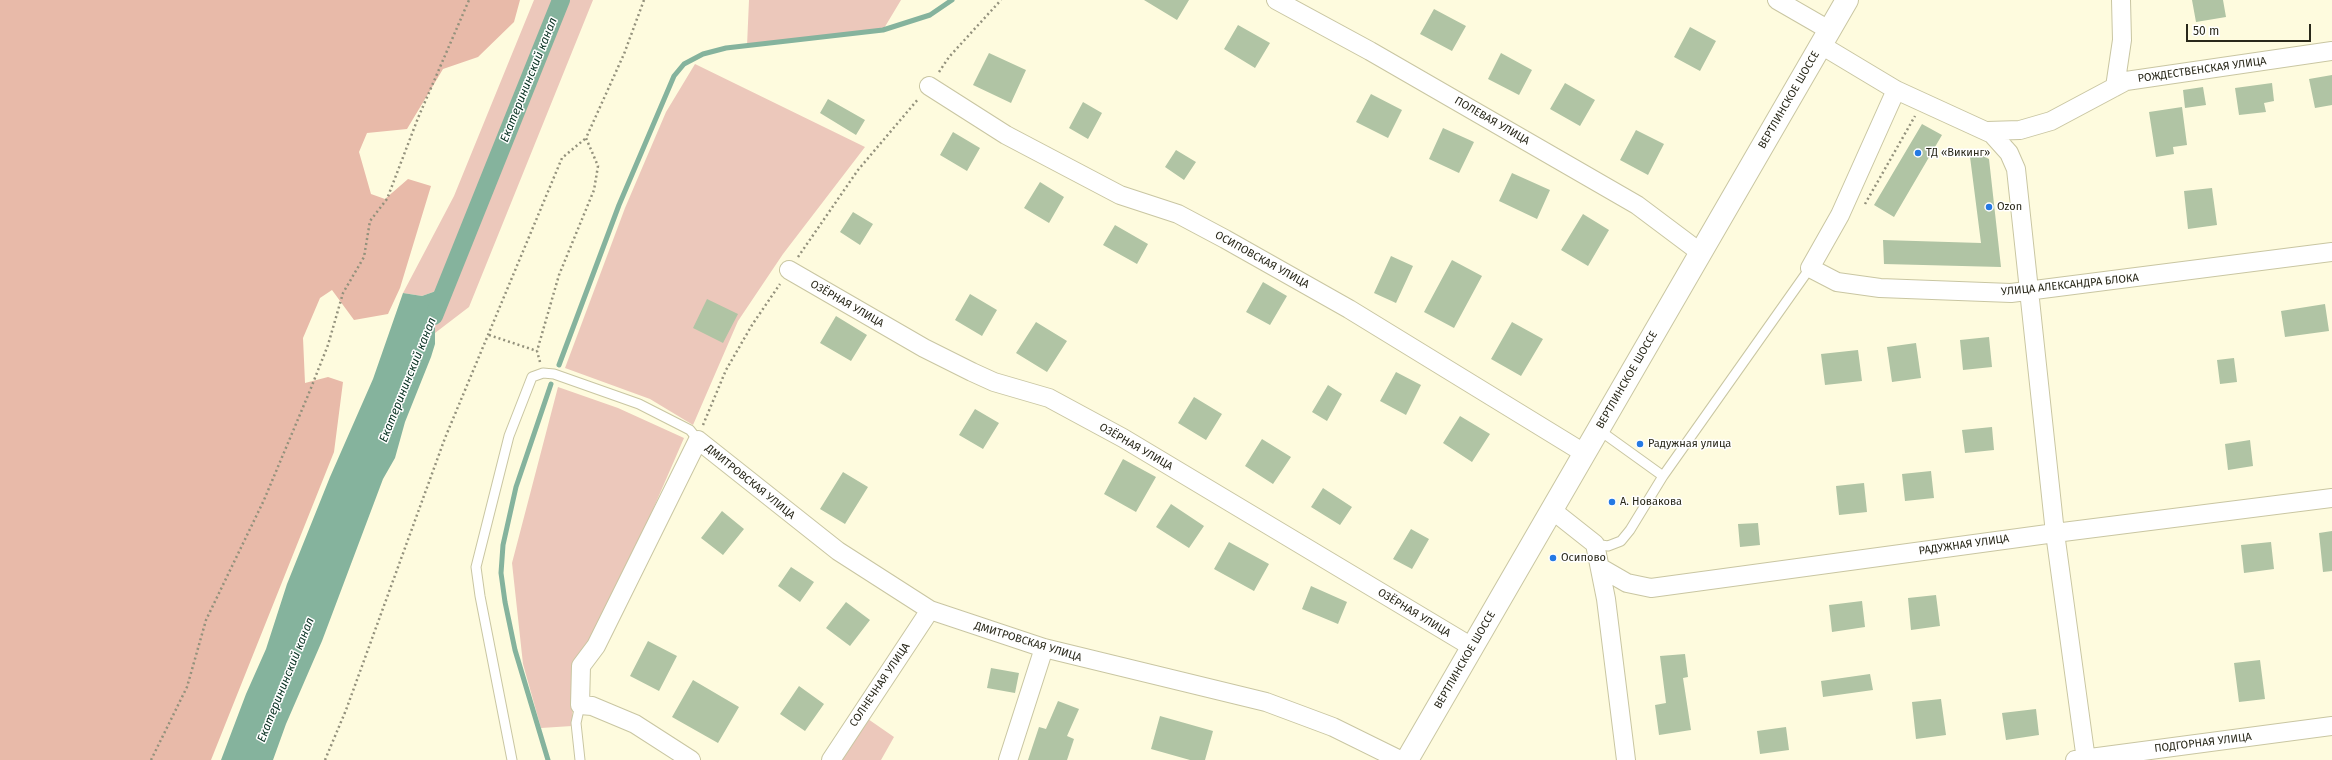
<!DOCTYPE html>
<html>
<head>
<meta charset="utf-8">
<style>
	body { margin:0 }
	#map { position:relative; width:2332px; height:760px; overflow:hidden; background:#fefbde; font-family:"Fira Sans",sans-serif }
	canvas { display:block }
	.scale { position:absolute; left:2186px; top:24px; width:125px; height:18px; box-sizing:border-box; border:2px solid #29281a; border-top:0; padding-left:5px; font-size:12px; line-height:14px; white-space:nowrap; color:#29281a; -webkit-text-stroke:3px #fff; paint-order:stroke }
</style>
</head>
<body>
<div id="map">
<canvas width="2332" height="760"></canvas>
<div class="scale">50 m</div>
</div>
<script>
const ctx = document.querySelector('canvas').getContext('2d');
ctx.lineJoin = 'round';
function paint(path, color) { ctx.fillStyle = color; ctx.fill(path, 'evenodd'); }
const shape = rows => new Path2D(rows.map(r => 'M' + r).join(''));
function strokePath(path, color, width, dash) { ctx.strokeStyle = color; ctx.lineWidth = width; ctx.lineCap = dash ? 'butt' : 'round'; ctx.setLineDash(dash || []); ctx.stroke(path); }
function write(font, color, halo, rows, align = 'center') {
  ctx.font = font + ' "Fira Sans",sans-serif'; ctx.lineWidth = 3; ctx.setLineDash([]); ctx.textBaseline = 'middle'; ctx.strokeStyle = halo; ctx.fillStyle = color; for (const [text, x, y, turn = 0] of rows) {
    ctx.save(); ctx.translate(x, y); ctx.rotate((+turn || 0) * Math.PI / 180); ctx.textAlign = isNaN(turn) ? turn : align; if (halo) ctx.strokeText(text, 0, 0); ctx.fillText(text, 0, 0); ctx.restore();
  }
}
paint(shape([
	[534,0,593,0,469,307,435,333,435,316,445,300,436,291,422,296,403,293,454,196],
	[749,0,901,0,883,30,747,46],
	[695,64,865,147,783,254,738,321,693,425,650,399,565,368,625,208,666,112],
	[558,387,618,408,684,438,644,530,592,635,575,663,572,726,541,728,523,664,512,563],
	[868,719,894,737,881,760,842,760]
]), '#ecc8bb');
paint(shape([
	[0,0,520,0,514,22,478,57,443,69,407,129,367,133,359,152,371,194,385,199,408,179,431,186,400,288,388,314,354,320,332,290,320,298,303,338,305,383,328,377,343,382,334,452,211,760,0,760]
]), '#e8baa9');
paint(shape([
	[436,291,444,295,445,300,435,316,435,344,431,357,405,422,395,458,383,479,322,641,286,724,273,760,221,760,246,694,266,649,287,584,330,477,373,379,403,293,422,296]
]), '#85b39d');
strokePath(shape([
	[559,365,619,205,674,76,684,64,703,54,726,48,883,30,930,15,952,0],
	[548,760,515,650,505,602,501,573,503,545,516,487,551,384]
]), '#85b39d', 5);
strokePath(shape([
	[434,316,561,0]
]), '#85b39d', 18);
paint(shape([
	[1144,0,1189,0,1177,20],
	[2192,0,2223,0,2226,17,2196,22],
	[1434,9,1466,26,1452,51,1420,34],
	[1238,25,1270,43,1255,68,1224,49],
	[1690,27,1716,41,1700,71,1674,57],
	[989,53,1026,70,1011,103,973,85],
	[1501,53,1532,70,1519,95,1488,79],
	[2332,75,2332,105,2315,108,2309,79],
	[1565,83,1595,100,1580,126,1550,109],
	[2272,83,2274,101,2264,103,2266,112,2239,115,2235,88],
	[2203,87,2206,105,2185,108,2183,90],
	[1371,94,1402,110,1388,138,1356,122],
	[828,99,865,120,856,135,820,113],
	[1083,102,1102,113,1088,139,1069,128],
	[2182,107,2187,145,2173,147,2174,154,2156,157,2149,112],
	[1922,124,1942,135,1894,217,1874,205],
	[1443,128,1474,142,1459,173,1429,159],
	[1636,130,1664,144,1648,175,1620,160],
	[953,132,980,148,967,171,940,155],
	[1969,149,1989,159,2001,267,1884,264,1883,240,1981,243],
	[1176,150,1196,162,1184,180,1165,167],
	[1512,173,1550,190,1537,219,1499,201],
	[1040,182,1064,197,1049,223,1024,208],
	[2212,188,2217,225,2188,229,2184,191],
	[853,212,873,224,860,245,840,232],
	[1583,214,1609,230,1588,266,1561,250],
	[1115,225,1148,244,1137,264,1103,245],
	[1391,256,1413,266,1396,303,1374,293],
	[1452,260,1482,276,1454,328,1424,312],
	[1263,282,1287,296,1270,325,1246,312],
	[970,294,997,310,982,336,955,320],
	[707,299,738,314,723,343,693,328],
	[2325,304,2329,331,2285,337,2281,311],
	[836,316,867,335,851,361,820,343],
	[1036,322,1067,341,1047,372,1016,353],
	[1512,322,1543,339,1521,376,1491,359],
	[1989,337,1992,367,1963,370,1960,340],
	[1916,343,1921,378,1892,382,1887,347],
	[1858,350,1862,381,1825,385,1821,354],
	[2234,358,2237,382,2220,384,2217,360],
	[1396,372,1421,385,1406,415,1380,401],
	[1328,385,1342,394,1327,421,1312,412],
	[1194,397,1222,414,1206,440,1178,423],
	[975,409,999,423,983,449,959,435],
	[1460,416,1490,434,1472,462,1443,443],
	[1992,427,1994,450,1965,453,1962,430],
	[1262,439,1291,457,1273,484,1245,466],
	[2250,440,2253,466,2228,470,2225,444],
	[1123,459,1156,477,1136,512,1104,494],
	[1931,471,1934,498,1905,501,1902,474],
	[843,472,868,487,845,524,820,509],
	[1864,483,1867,512,1839,515,1836,486],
	[1323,488,1352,507,1340,525,1311,507],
	[1171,504,1204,526,1189,548,1156,527],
	[722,511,744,529,723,555,701,538],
	[1758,523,1760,545,1740,547,1738,524],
	[1411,529,1429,539,1412,569,1393,559],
	[2332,531,2332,571,2323,572,2319,533],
	[1229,542,1269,564,1254,591,1214,569],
	[2271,542,2274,569,2244,573,2241,545],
	[791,567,814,582,800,602,778,586],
	[1311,586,1347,602,1338,624,1302,609],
	[1936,595,1940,626,1911,630,1908,598],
	[1862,601,1865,627,1832,632,1829,605],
	[846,602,870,620,850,646,826,628],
	[648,641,677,656,659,691,630,676],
	[1685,654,1688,677,1683,678,1691,730,1659,735,1655,705,1666,703,1660,656],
	[2260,660,2265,699,2239,702,2234,663],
	[991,668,1019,673,1015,693,987,688],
	[1870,674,1873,690,1823,697,1821,681],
	[693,680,739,707,718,743,672,717],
	[799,686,824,704,805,731,780,714],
	[1941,699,1946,735,1916,739,1912,702],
	[1058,701,1079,709,1067,736,1074,739,1067,760,1028,760,1039,727,1046,729],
	[2036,709,2039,735,2006,740,2002,713],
	[1160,716,1213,731,1205,760,1190,760,1151,749],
	[1786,727,1789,750,1760,754,1757,731]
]), '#b0c4a4');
const service = shape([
	[1599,430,1663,476],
	[1595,544,1608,546,1621,541,1630,530,1663,476,1810,268],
	[580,705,576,723,580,760],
	[512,760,480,596,476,567,509,436,532,377,543,373,554,374,639,404,690,430,698,440]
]);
const minor = shape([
	[1276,0,1370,51,1637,205,1701,253],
	[1777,0,1829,30],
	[1821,45,1896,90,1992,134,2009,153,2016,169,2055,533,2086,760],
	[929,86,1006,135,1120,195,1178,214,1225,239,1349,309,1584,453],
	[2115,87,2122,40,2121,0],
	[1896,90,1840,215,1810,268,1837,282,1880,288,2011,293,2332,252],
	[1987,131,2020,130,2051,121,2126,81,2332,51],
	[789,270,924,348,972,372,994,382,1049,398,1123,438,1472,647],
	[1552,510,1595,544,1606,599,1626,760],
	[1601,568,1627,583,1651,588,2055,533,2332,498],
	[691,760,635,724,592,706,580,705,581,666,596,646,698,440,838,551,930,610,1044,648,1266,702,1333,727,1400,760],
	[831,760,930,610],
	[1008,760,1044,648],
	[2075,760,2332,726]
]);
const secondary = shape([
	[1407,760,1847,0]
]);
strokePath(service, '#c9c6a2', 11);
strokePath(minor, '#c9c6a2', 20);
strokePath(secondary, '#c9c6a2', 24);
strokePath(shape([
	[939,72,949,57,1001,0],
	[1865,204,1915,116],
	[798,257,858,170,919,98],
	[489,335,537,351],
	[540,362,537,351,559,275,594,190,598,166,586,138,624,54,644,0],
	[703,425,726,370,752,325,780,284],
	[151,760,187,687,206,620,264,500,309,393,328,345,343,293,364,257,370,221,387,199,418,118,469,0],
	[325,760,346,710,445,438,562,158,586,138]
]), '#93917c', 2.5, [2, 3]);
strokePath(service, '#fff', 9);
strokePath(minor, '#fff', 18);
strokePath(secondary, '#fff', 22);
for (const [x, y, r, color] of [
	[1918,153,4,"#2479e4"],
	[1989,207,4,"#2479e4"],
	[1640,444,4,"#2479e4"],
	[1612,502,4,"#2479e4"],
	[1553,558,4,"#2479e4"]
]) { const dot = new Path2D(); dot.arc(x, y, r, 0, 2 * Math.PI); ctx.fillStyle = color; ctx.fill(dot); strokePath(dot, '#fff', 1.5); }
write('11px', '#29281a', '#fff', [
	["РОЖДЕСТВЕНСКАЯ УЛИЦА",2202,70,-8],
	["ВЕРТЛИНСКОЕ ШОССЕ",1789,100,-60],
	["ПОЛЕВАЯ УЛИЦА",1492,121,30],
	["ОСИПОВСКАЯ УЛИЦА",1262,260,29],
	["УЛИЦА АЛЕКСАНДРА БЛОКА",2070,285,-6],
	["ОЗЁРНАЯ УЛИЦА",847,304,30],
	["ВЕРТЛИНСКОЕ ШОССЕ",1627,380,-60],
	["ОЗЁРНАЯ УЛИЦА",1136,447,30],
	["ДМИТРОВСКАЯ УЛИЦА",750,482,39],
	["РАДУЖНАЯ УЛИЦА",1964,545,-8],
	["ОЗЁРНАЯ УЛИЦА",1414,613,31],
	["ДМИТРОВСКАЯ УЛИЦА",1028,642,17],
	["ВЕРТЛИНСКОЕ ШОССЕ",1465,660,-60],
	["СОЛНЕЧНАЯ УЛИЦА",880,685,-56],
	["ПОДГОРНАЯ УЛИЦА",2203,743,-7]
]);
write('11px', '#29281a', '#fff', [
	["ТД «Викинг»",1926,153],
	["Ozon",1997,207],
	["Радужная улица",1648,444],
	["А. Новакова",1620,502],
	["Осипово",1561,558]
], 'left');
write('italic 12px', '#083122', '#fff', [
	["Екатерининский канал",529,80,-68],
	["Екатерининский канал",408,380,-68],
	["Екатерининский канал",286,680,-68]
]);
</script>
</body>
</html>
